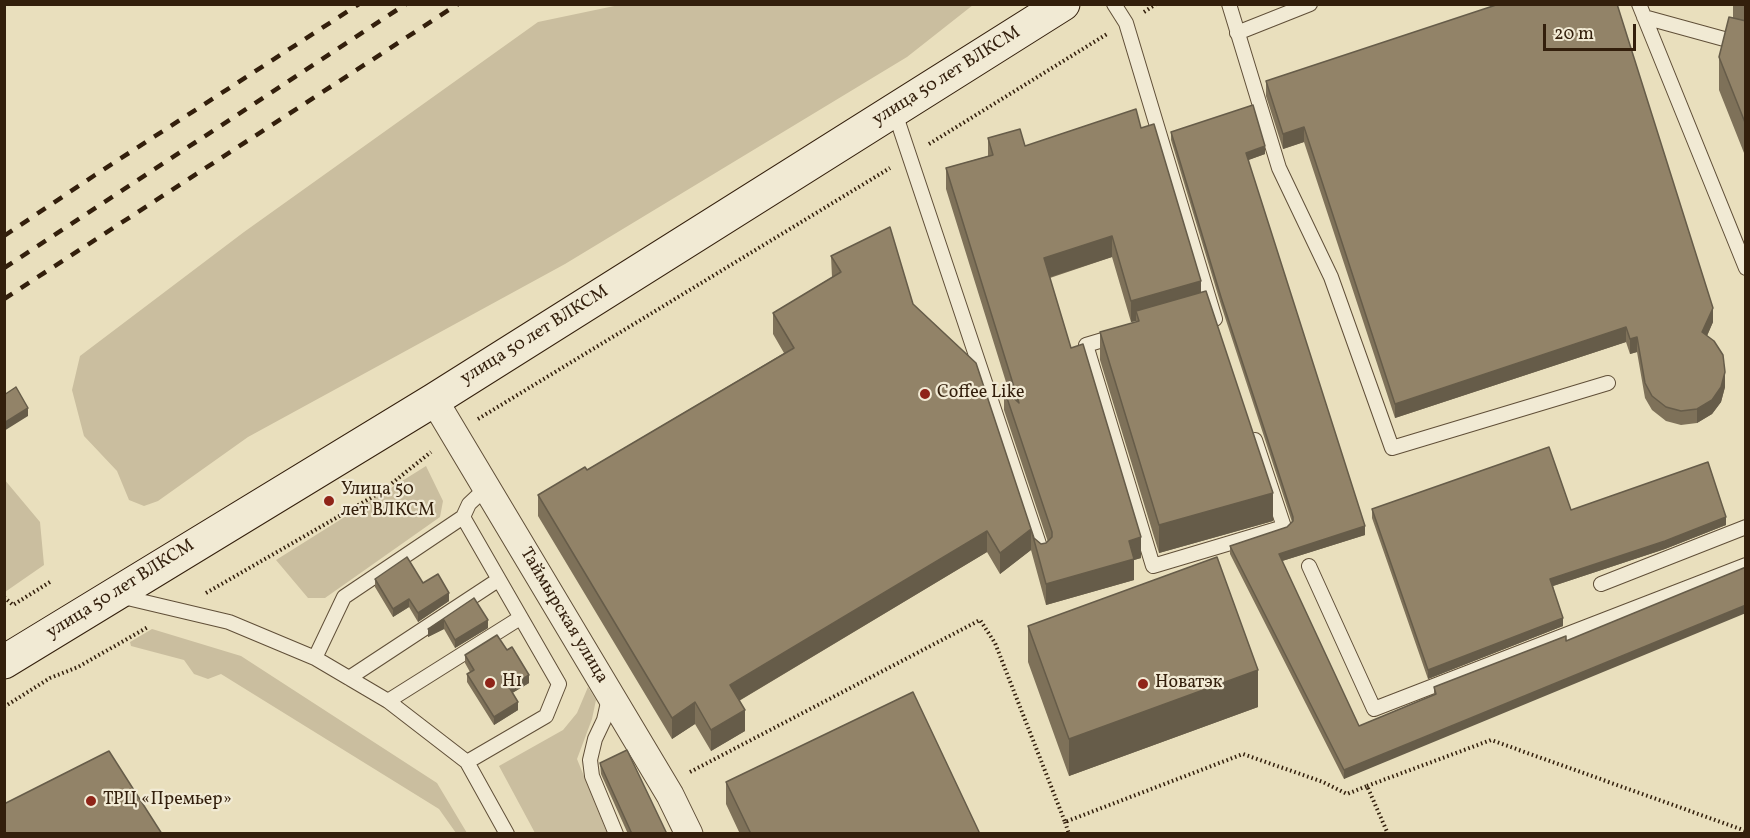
<!DOCTYPE html>
<html>
<head>
<meta charset="utf-8">
<style>
	body { margin:0 }
	#map { position:relative; width:1750px; height:838px; overflow:hidden; background:#e9dfbd; font-family:Vollkorn,serif }
	canvas { display:block }
	.frame { position:absolute; inset:0; border:6px solid #331f0c; pointer-events:none }
	.scale { position:absolute; left:1543px; top:24px; width:93px; height:27px; box-sizing:border-box; border:3px solid #331f0c; border-top:0; padding-left:8px; font-size:18px; line-height:21px; white-space:nowrap; color:#331f0c; -webkit-text-stroke:4px #f1ead4; paint-order:stroke }
</style>
</head>
<body>
<div id="map">
<canvas width="1750" height="838"></canvas>
<div class="frame"></div>
<div class="scale">20 m</div>
</div>
<script>
const ctx = document.querySelector('canvas').getContext('2d');
ctx.lineJoin = 'round';
function paint(path, color) { ctx.fillStyle = color; ctx.fill(path, 'evenodd'); }
const shape = rows => new Path2D(rows.map(r => 'M' + r).join(''));
function strokePath(path, color, width, dash) { ctx.strokeStyle = color; ctx.lineWidth = width; ctx.lineCap = dash ? 'butt' : 'round'; ctx.setLineDash(dash || []); ctx.stroke(path); }
function write(font, color, halo, rows, align = 'center') {
  ctx.font = font + ' Vollkorn,serif'; ctx.lineWidth = 4.5; ctx.setLineDash([]); ctx.textBaseline = 'middle'; ctx.strokeStyle = halo; ctx.fillStyle = color; for (const [text, x, y, turn = 0] of rows) {
    ctx.save(); ctx.translate(x, y); ctx.rotate((+turn || 0) * Math.PI / 180); ctx.textAlign = isNaN(turn) ? turn : align; if (halo) ctx.strokeText(text, 0, 0); ctx.fillText(text, 0, 0); ctx.restore();
  }
}
paint(shape([
	[619,5,973,5,907,57,565,264,248,437,158,501,144,506,129,500,117,471,84,436,72,390,80,356,244,232,538,22],
	[426,466,443,501,440,517,325,598,308,598,276,560],
	[4,479,40,522,44,565,5,592],
	[152,629,241,656,437,783,467,833,456,833,439,809,221,674,208,679,194,674,184,660,131,646,130,642],
	[588,687,596,700,592,719,577,759,607,833,535,833,499,766,563,730,577,713]
]), '#cabe9f');
const lane = shape([
	[1114,4,1126,23,1215,319],
	[1229,4,1279,168,1331,277,1392,448,1608,383],
	[1639,4,1746,268],
	[1644,17,1746,45],
	[1237,33,1310,4],
	[894,110,1043,556],
	[1116,336,1086,345,1153,566,1284,527,1255,440],
	[1309,566,1374,709,1746,565],
	[1601,584,1746,527],
	[119,596,229,622,315,658,388,701,467,762,546,716,559,684,463,517],
	[315,658,344,597,463,517,469,504,486,488],
	[349,678,498,580],
	[609,698,604,720,595,739,590,760,592,776,616,834],
	[388,701,520,618],
	[467,762,507,834]
]);
const street = shape([
	[434,400,670,795,689,834]
]);
const secondary = shape([
	[4,662,434,400,1063,4]
]);
strokePath(lane, '#604f38', 16);
strokePath(street, '#604f38', 29);
strokePath(secondary, '#331f0c', 35);
strokePath(shape([
	[1144,12,1156,4],
	[929,144,1107,34],
	[478,419,890,168],
	[206,593,381,492,431,452],
	[4,597,13,605,50,582],
	[4,707,50,678,78,667,148,627],
	[690,772,980,620,995,643,1065,822,1243,754,1323,782,1347,794,1367,786,1388,834],
	[1367,786,1491,740,1746,831],
	[1065,822,1069,834],
	[242,834,242,832]
]), '#331f0c', 4, [1.5, 3]);
strokePath(lane, '#f1ead4', 14);
strokePath(street, '#f1ead4', 27);
strokePath(secondary, '#f1ead4', 33);
strokePath(shape([
	[4,236,95,175,359,4],
	[4,268,406,4],
	[4,299,458,4]
]), '#331f0c', 4.5, [10, 10]);
paint(shape([
	[1733,4,1746,4,1746,158,1719,90,1719,57,1733,18],
	[1266,81,1713,322,1707,336,1725,387,1721,402,1712,414,1697,423,1681,425,1666,421,1652,410,1645,398,1637,352,1630,354,1626,342,1395,418,1304,142,1283,149,1266,96],
	[1141,128,1201,292,1273,521,1159,553,1100,360,1100,332,1136,322,1136,321,1131,322,1112,257,1050,278,1071,348,1141,558,1134,560,1134,580,1046,605,1031,550,1000,574,987,552,739,701,745,731,711,751,695,724,672,739,538,516,538,495,587,470,784,353,773,334,773,313,832,277,831,256,913,304,976,363,1034,538,1041,544,1046,543,1048,542,1004,410,1004,389,1010,395,946,189,946,168,988,156,988,138,1025,146],
	[1171,132,1265,154,1248,160,1365,535,1282,561,1359,726,1434,695,1434,687,1566,636,1344,779,1230,554,1230,546,1287,527,1292,522,1221,305,1171,140],
	[1372,509,1726,525,1665,549,1553,586,1563,626,1428,679,1372,518],
	[375,579,423,583,449,601,418,622,409,607,393,617,375,587],
	[474,598,488,628,455,648,444,629,428,637,428,629],
	[1028,626,1258,707,1069,776,1028,662],
	[507,650,529,683,512,693,518,710,494,725,467,682,467,674,470,672,465,663,465,655],
	[600,763,667,834,628,834,601,774],
	[726,782,980,834,740,834,726,804]
]), '#7e7159');
paint(shape([
	[1304,127,1304,142,1283,149,1283,134],
	[1265,146,1265,154,1246,161,1246,153],
	[1112,236,1112,257,1044,279,1044,258],
	[1201,281,1201,302,1136,311,1136,321,1131,322,1131,301],
	[1713,308,1713,322,1702,347,1702,332],
	[1626,327,1626,342,1395,418,1395,404],
	[1637,337,1637,352,1630,354,1630,339],
	[1725,372,1725,387,1721,402,1712,414,1697,423,1697,409],
	[28,408,28,416,4,431,4,423],
	[1273,493,1273,521,1159,553,1159,525],
	[1726,517,1726,525,1665,549,1550,587,1550,579],
	[1365,526,1365,535,1279,562,1279,554],
	[1031,529,1031,550,1000,574,1000,553],
	[987,531,987,552,730,706,730,685],
	[1141,537,1141,558,1134,560,1134,580,1046,605,1046,584,1129,541],
	[449,593,449,601,418,622,418,613],
	[409,599,409,607,393,617,393,609],
	[1746,605,1746,613,1344,779,1344,770],
	[1563,618,1563,626,1428,679,1428,670],
	[444,620,444,629,428,637,428,629],
	[488,620,488,628,455,648,455,640],
	[1258,670,1258,707,1069,776,1069,739],
	[529,675,529,683,509,695,509,687],
	[518,702,518,710,494,725,494,717],
	[695,702,695,724,672,739,672,718],
	[745,710,745,731,711,751,711,730]
]), '#665c49');
const building = shape([
	[1499,4,1617,4,1713,308,1702,332,1714,341,1723,355,1725,372,1721,387,1712,400,1697,409,1681,411,1666,407,1652,396,1645,383,1637,337,1630,339,1626,327,1395,404,1304,127,1283,134,1266,81,1499,4],
	[1729,17,1746,21,1746,125,1719,57,1729,17],
	[1253,105,1265,146,1246,153,1365,526,1279,554,1359,726,1436,694,1434,687,1566,636,1566,641,1746,567,1746,605,1344,770,1230,546,1287,527,1293,521,1293,517,1221,297,1171,132,1253,105],
	[1136,109,1141,128,1154,124,1201,281,1131,301,1112,236,1044,258,1071,348,1083,344,1141,537,1129,541,1134,559,1046,584,1031,529,1000,553,987,531,730,685,745,710,711,730,695,702,672,718,538,495,585,467,587,470,794,348,773,313,841,272,831,256,890,227,913,304,976,363,1034,538,1041,544,1046,543,1052,537,1052,532,1004,389,1019,403,946,168,993,155,988,138,1020,129,1025,146,1136,109],
	[1206,291,1273,493,1159,525,1100,332,1139,321,1136,311,1206,291],
	[16,387,28,408,4,423,4,395,16,387],
	[1549,447,1571,510,1708,462,1726,517,1665,541,1550,579,1563,618,1428,670,1372,509,1549,447],
	[407,557,423,583,438,574,449,593,418,613,409,599,393,609,375,579,407,557],
	[1217,557,1258,670,1069,739,1028,626,1217,557],
	[474,598,488,620,455,640,444,620,428,629,474,598],
	[497,635,507,650,512,647,529,675,509,687,518,702,494,717,467,674,474,670,465,655,497,635],
	[913,692,980,834,751,834,726,782,913,692],
	[627,750,667,834,632,834,601,766,600,763,627,750],
	[109,751,162,834,4,834,4,804,109,751]
]);
paint(building, '#928368');
strokePath(building, '#665c49', 1.5);
for (const [x, y, r, color] of [
	[925,394,6,"#8f2418"],
	[329,501,6,"#8f2418"],
	[490,683,6,"#8f2418"],
	[1143,684,6,"#8f2418"],
	[91,801,6,"#8f2418"]
]) { const dot = new Path2D(); dot.arc(x, y, r, 0, 2 * Math.PI); ctx.fillStyle = color; ctx.fill(dot); strokePath(dot, '#f1ead4', 2); }
write('18px', '#331f0c', '#f1ead4', [
	["улица 50 лет ВЛКСМ",947,77,-32],
	["улица 50 лет ВЛКСМ",535,336,-32],
	["улица 50 лет ВЛКСМ",121,590,-32],
	["Таймырская улица",563,616,59]
]);
write('18px', '#331f0c', '#f1ead4', [
	["Coffee Like",937,394],
	["Улица 50",341,491],
	["лет ВЛКСМ",341,512],
	["Н1",502,683],
	["Новатэк",1155,684],
	["ТРЦ «Премьер»",103,801]
], 'left');
</script>
</body>
</html>
